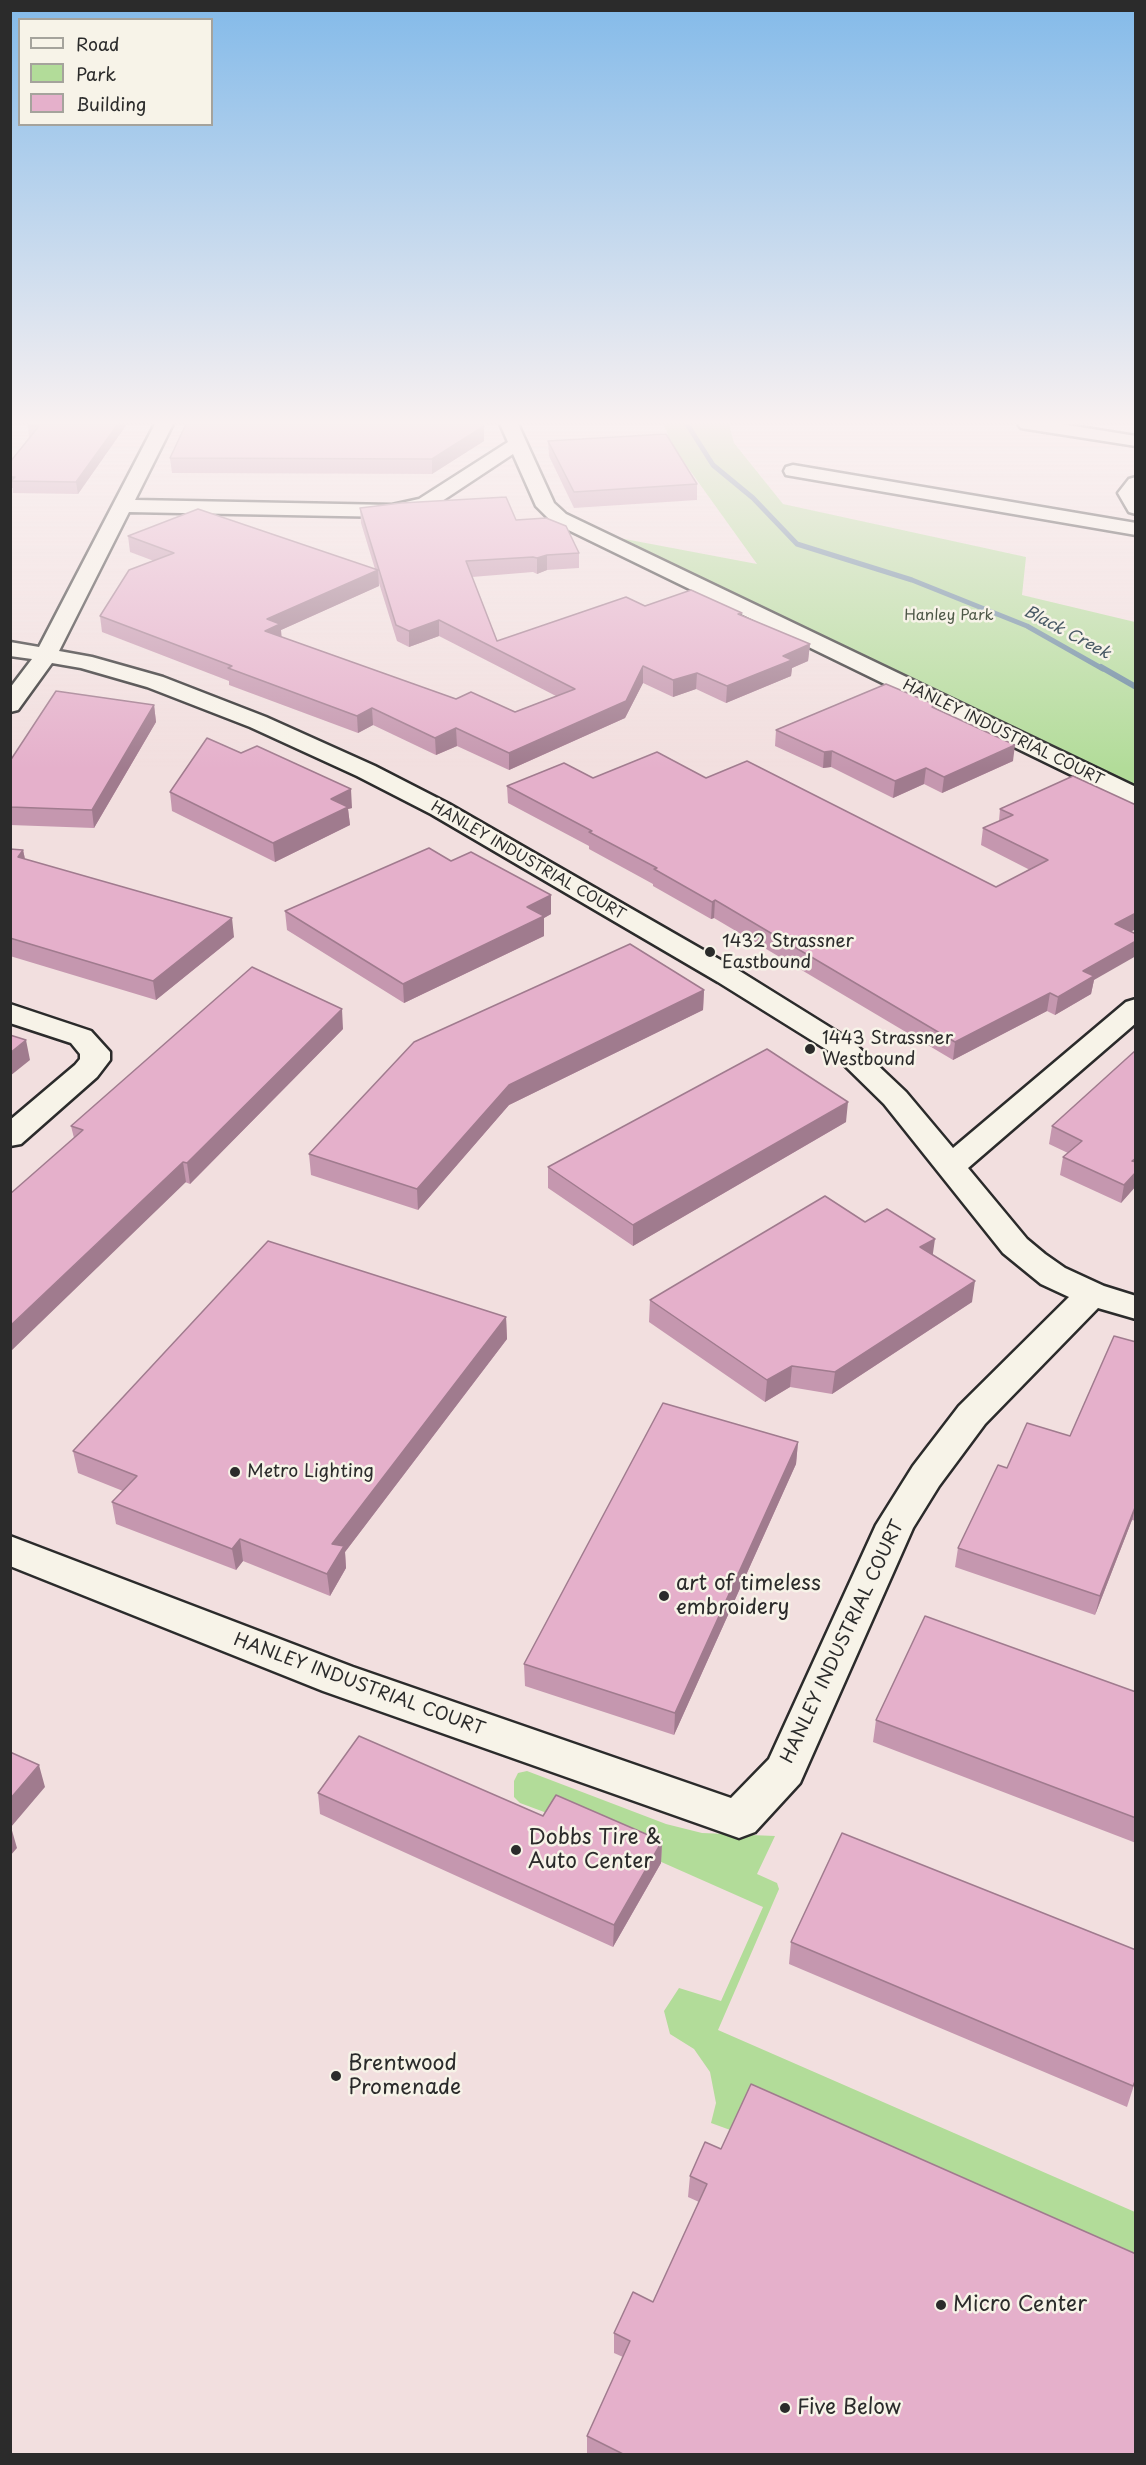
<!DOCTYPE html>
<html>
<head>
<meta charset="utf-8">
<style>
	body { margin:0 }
	#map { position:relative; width:1146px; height:2465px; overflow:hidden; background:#f2dfdf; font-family:"Playpen Sans",sans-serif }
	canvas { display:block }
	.frame { position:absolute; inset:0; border:12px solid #2b2b2b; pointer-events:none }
	.legend { position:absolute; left:18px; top:18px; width:195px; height:108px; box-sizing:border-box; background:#f7f3e8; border:2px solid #a5a39c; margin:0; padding:8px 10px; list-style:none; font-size:18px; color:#2b2b2b }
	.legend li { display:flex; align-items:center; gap:12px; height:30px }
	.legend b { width:30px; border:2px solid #a5a39c }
</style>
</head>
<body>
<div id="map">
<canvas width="1146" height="2465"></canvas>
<div class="frame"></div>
<ul class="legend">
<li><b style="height:8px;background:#f7f3e8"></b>Road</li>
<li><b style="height:16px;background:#b2dc99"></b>Park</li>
<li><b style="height:16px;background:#e5b0cb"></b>Building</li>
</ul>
</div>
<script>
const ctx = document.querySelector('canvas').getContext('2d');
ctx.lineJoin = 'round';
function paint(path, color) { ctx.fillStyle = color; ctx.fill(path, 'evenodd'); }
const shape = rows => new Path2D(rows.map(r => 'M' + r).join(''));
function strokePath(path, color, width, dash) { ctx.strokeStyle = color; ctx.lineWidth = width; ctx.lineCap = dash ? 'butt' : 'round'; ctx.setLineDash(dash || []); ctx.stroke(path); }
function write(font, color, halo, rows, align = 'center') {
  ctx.font = font + ' "Playpen Sans",sans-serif'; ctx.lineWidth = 5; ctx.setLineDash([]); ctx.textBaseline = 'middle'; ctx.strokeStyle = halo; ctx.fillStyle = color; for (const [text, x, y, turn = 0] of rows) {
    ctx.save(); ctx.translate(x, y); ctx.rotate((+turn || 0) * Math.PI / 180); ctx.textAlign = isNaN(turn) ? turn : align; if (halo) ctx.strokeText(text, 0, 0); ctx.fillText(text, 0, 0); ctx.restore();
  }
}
paint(shape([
	[664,424,729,424,734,443,783,504,1026,557,1022,595,1135,622,1135,786,614,537,757,564,671,444],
	[527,1771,666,1824,702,1833,775,1836,757,1874,777,1883,779,1889,718,2030,1135,2212,1135,2277,711,2123,716,2103,710,2072,694,2049,670,2034,664,2011,679,1988,721,2001,763,1907,571,1822,520,1803,514,1797,514,1781,518,1773]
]), '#b2dc99');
strokePath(shape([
	[687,424,713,465,753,498,797,544,912,580,1027,626,1103,669]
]), '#66879e', 5);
strokePath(shape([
	[1101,667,1136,687]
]), '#66879e', 6);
const minor = shape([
	[155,424,173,424,135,500,392,505,419,499,508,442,500,424,518,424,554,503,566,514,1136,787,1136,804,1127,802,552,522,536,506,513,454,433,507,414,514,392,517,129,512,59,651,92,657,163,677,266,717,375,766,449,804,738,970,852,1041,906,1092,953,1148,1126,1002,1136,999,1136,1023,968,1168,1027,1239,1045,1254,1065,1268,1104,1286,1136,1296,1136,1319,1098,1308,985,1424,939,1486,913,1528,800,1783,755,1832,739,1838,323,1691,10,1566,10,1536,353,1667,731,1798,769,1759,876,1525,913,1466,959,1406,1069,1297,1041,1284,1003,1253,884,1104,832,1053,718,982,431,814,357,776,250,727,147,687,81,668,52,663,18,710,10,712,10,688,32,659,10,656,10,642,39,647,155,424],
	[1018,424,1061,424,1136,436,1136,446,1027,429,1021,428,1018,424],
	[793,465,1136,523,1136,535,786,475,784,471,786,467,793,465],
	[1136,477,1136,514,1129,512,1118,493,1129,479,1136,477],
	[10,1004,91,1031,110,1052,110,1060,97,1077,21,1144,10,1146,10,1120,75,1065,80,1059,80,1054,71,1043,10,1023,10,1004]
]);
strokePath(minor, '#2b2b2b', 5);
paint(minor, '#f7f3e8');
paint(shape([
	[127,424,78,494,13,493,13,488,10,488,10,462,30,437,29,437,28,426],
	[484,441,432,474,172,473,170,458],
	[548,441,697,484,697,500,574,508,549,456],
	[360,508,516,520,579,553,579,568,547,570,537,574,533,572,472,577,497,641,645,606,742,616,810,644,808,661,792,668,791,676,726,703,696,689,673,697,643,683,625,718,509,770,457,746,436,755,373,725,358,733,229,685,229,681,102,632,100,616,154,561,130,552,128,536,375,569,361,523],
	[378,580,397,641,409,647,439,636,556,696,515,712,456,699,281,637,281,630,379,586],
	[154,705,156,722,94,828,10,825,10,761],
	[936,705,936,709,1013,761,942,793,924,784,893,798,831,767,823,768,775,746,776,730],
	[1073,776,1130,932,1094,980,1091,994,1055,1015,1047,1011,953,1060,714,918,711,919,653,886,653,884,589,849,589,846,508,803,507,786,593,778,706,778,996,887,1030,870,981,845,983,828,999,821,1000,809],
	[170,792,352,808,348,809,350,825,275,862,172,811],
	[10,849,23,850,25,859,234,937,156,1000,10,956],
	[285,911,551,914,544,918,544,936,404,1003,287,930],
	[704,990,703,1010,509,1105,418,1210,311,1175,309,1154],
	[343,1029,190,1184,74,1138,71,1126],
	[1136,1050,1136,1186,1121,1203,1060,1175,1063,1157,1068,1153,1049,1144,1052,1126],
	[846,1122,633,1246,548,1188,548,1167],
	[865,1222,932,1255,972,1302,832,1394,790,1387,765,1402,649,1322,650,1300],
	[506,1317,507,1339,345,1552,346,1568,330,1596,243,1561,236,1570,116,1524,112,1502,123,1491,78,1473,73,1451],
	[1136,1342,1136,1521,1132,1520,1095,1615,955,1567,958,1548,1007,1468,1070,1436],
	[798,1442,796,1464,674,1735,525,1686,524,1664],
	[1136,1692,1136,1843,873,1742,876,1720],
	[318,1793,543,1816,662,1841,661,1863,613,1947,320,1814],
	[791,1942,1136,2079,1127,2107,789,1964],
	[705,2142,1136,2454,587,2454,587,2436,623,2357,614,2353,614,2333,653,2302,699,2202,688,2197,690,2176]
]), '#c597af');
paint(shape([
	[118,424,127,424,78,494,76,482],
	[484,426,484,441,432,474,432,459],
	[547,555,547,570,537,574,537,558],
	[378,570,379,586,281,630,282,640,265,631,267,619],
	[439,620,439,636,409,647,409,631],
	[810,644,808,661,792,668,791,676,726,703,727,686,783,656],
	[643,666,643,683,625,718,509,770,509,753],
	[697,673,696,689,673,697,673,680],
	[154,705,156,722,94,828,92,810],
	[372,708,373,725,358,733,357,716],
	[456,728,457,746,436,755,435,738],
	[1015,745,1013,761,942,793,944,777],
	[832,751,831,767,823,768,824,752],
	[926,768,924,784,893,798,895,781],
	[351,789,352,808,348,809,350,825,275,862,273,843,331,799],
	[23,850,27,869,18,857],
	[551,895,551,914,544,918,544,936,404,1003,403,984,527,907],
	[715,900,714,918,711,919,712,902],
	[1136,913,1136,929,1112,942,1115,924],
	[232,918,234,937,156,1000,153,981],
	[1136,941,1136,956,1094,980,1091,994,1055,1015,1058,997,1083,971],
	[704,990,703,1010,509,1105,418,1210,417,1189,509,1085],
	[1050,993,1047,1011,953,1060,955,1042],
	[342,1009,343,1029,190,1184,187,1163],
	[26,1040,30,1060,10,1076,10,1053],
	[848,1102,846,1122,633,1246,633,1225],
	[1136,1158,1136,1186,1121,1203,1124,1185,1132,1161],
	[183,1162,186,1182,10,1352,10,1326],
	[935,1239,932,1260,920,1247],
	[975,1281,972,1302,832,1394,835,1372],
	[506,1317,507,1339,345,1552,346,1568,330,1596,327,1574,332,1544],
	[792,1366,790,1387,765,1402,767,1380],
	[798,1442,796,1464,674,1735,675,1713],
	[1136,1505,1132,1520,1095,1615,1100,1596],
	[240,1539,243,1561,236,1570,232,1549],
	[39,1765,45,1787,11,1827,17,1848,10,1856,10,1799],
	[662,1841,661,1863,613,1947,614,1925]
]), '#a07b8e');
const building = shape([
	[29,424,118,424,76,482,11,481,15,477,10,477,10,462,39,426,28,426,29,424],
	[186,424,483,424,484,426,432,459,170,458,186,424],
	[666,434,697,484,574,492,548,441,666,434],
	[506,497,516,520,546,518,566,526,579,553,547,555,537,558,533,557,466,561,497,641,626,597,645,606,691,590,742,613,738,614,810,644,783,656,792,660,727,686,697,673,673,680,643,666,626,701,509,753,456,728,435,738,372,708,357,716,228,668,232,666,100,616,129,570,174,553,128,536,198,509,378,570,267,619,280,624,265,631,456,699,471,692,515,712,575,689,439,620,409,631,396,625,360,508,401,503,506,497],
	[886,684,936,705,932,707,1015,745,944,777,926,768,895,781,832,751,824,752,776,730,886,684],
	[56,691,154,705,92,810,10,807,10,761,56,691],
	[207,738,241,753,257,746,351,789,331,799,348,807,273,843,170,792,207,738],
	[657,752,706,778,747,761,996,887,1048,860,983,828,1013,815,1000,809,1073,776,1136,805,1136,913,1115,924,1136,934,1136,941,1083,971,1094,976,1058,997,1050,993,955,1042,715,900,712,902,654,869,657,868,589,832,592,831,507,786,564,763,593,778,657,752],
	[429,848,451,861,471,852,551,895,527,907,544,916,403,984,285,911,429,848],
	[10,849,23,850,18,857,232,918,153,981,10,938,10,849],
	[630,944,704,990,509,1085,417,1189,309,1154,414,1042,630,944],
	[252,967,342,1009,187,1163,183,1162,10,1326,10,1194,83,1130,71,1126,252,967],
	[10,1035,26,1040,10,1053,10,1035],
	[767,1049,848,1102,633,1225,548,1167,767,1049],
	[1136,1050,1136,1158,1132,1161,1136,1162,1136,1172,1124,1185,1063,1157,1082,1141,1052,1126,1136,1050],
	[825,1196,865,1222,887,1209,935,1239,920,1247,975,1281,835,1372,792,1366,767,1380,650,1300,825,1196],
	[268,1241,506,1317,332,1544,344,1546,327,1574,240,1539,232,1549,112,1502,137,1476,73,1451,268,1241],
	[1114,1336,1136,1342,1136,1505,1100,1596,958,1548,998,1465,1007,1468,1027,1423,1070,1436,1114,1336],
	[663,1403,798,1442,675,1713,524,1664,663,1403],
	[925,1616,1136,1692,1136,1818,876,1720,925,1616],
	[359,1736,543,1816,556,1795,662,1841,614,1925,318,1793,359,1736],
	[10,1752,39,1765,10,1799,10,1752],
	[842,1833,1136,1950,1136,2079,1133,2086,791,1942,842,1833],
	[751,2084,1136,2254,1136,2454,623,2454,587,2436,630,2341,614,2333,633,2292,653,2302,707,2184,690,2176,705,2142,721,2149,751,2084]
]);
paint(building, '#e5b0cb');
strokePath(building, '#a07b8e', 1.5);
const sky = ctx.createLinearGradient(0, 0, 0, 769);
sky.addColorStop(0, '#83bae9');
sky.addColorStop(0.55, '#f9f1f1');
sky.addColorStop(1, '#f9f1f100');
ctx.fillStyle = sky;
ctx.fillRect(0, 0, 1146, 769);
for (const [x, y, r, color] of [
	[710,952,6,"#2b2b2b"],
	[810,1049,6,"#2b2b2b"],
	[235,1472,6,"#2b2b2b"],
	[664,1596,6,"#2b2b2b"],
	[516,1850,6,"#2b2b2b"],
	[336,2076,6,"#2b2b2b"],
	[941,2305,6,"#2b2b2b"],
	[785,2408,6,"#2b2b2b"]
]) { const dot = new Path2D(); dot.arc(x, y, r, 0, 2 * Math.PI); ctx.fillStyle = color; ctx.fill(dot); strokePath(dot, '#f7f3e8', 2); }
write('15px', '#4d5746', '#f7f3e8', [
	["Hanley Park",949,616]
]);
write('15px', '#2b2b2b', '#f7f3e8', [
	["HANLEY INDUSTRIAL COURT",1003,733,26],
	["HANLEY INDUSTRIAL COURT",528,861,30]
]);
write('italic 16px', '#485965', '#f7f3e8', [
	["Black Creek",1067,633,28]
]);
write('18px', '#2b2b2b', '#f7f3e8', [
	["1432 Strassner",722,942],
	["Eastbound",722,963],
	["1443 Strassner",822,1039],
	["Westbound",822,1060],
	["Metro Lighting",247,1472]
], 'left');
write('18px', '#2b2b2b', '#f7f3e8', [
	["HANLEY INDUSTRIAL COURT",843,1642,-65],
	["HANLEY INDUSTRIAL COURT",359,1685,20]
]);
write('21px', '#2b2b2b', '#f7f3e8', [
	["art of timeless",676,1584],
	["embroidery",676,1608],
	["Dobbs Tire &",528,1838],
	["Auto Center",528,1862],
	["Brentwood",348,2064],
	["Promenade",348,2088],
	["Micro Center",953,2305],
	["Five Below",797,2408]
], 'left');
</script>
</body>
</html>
